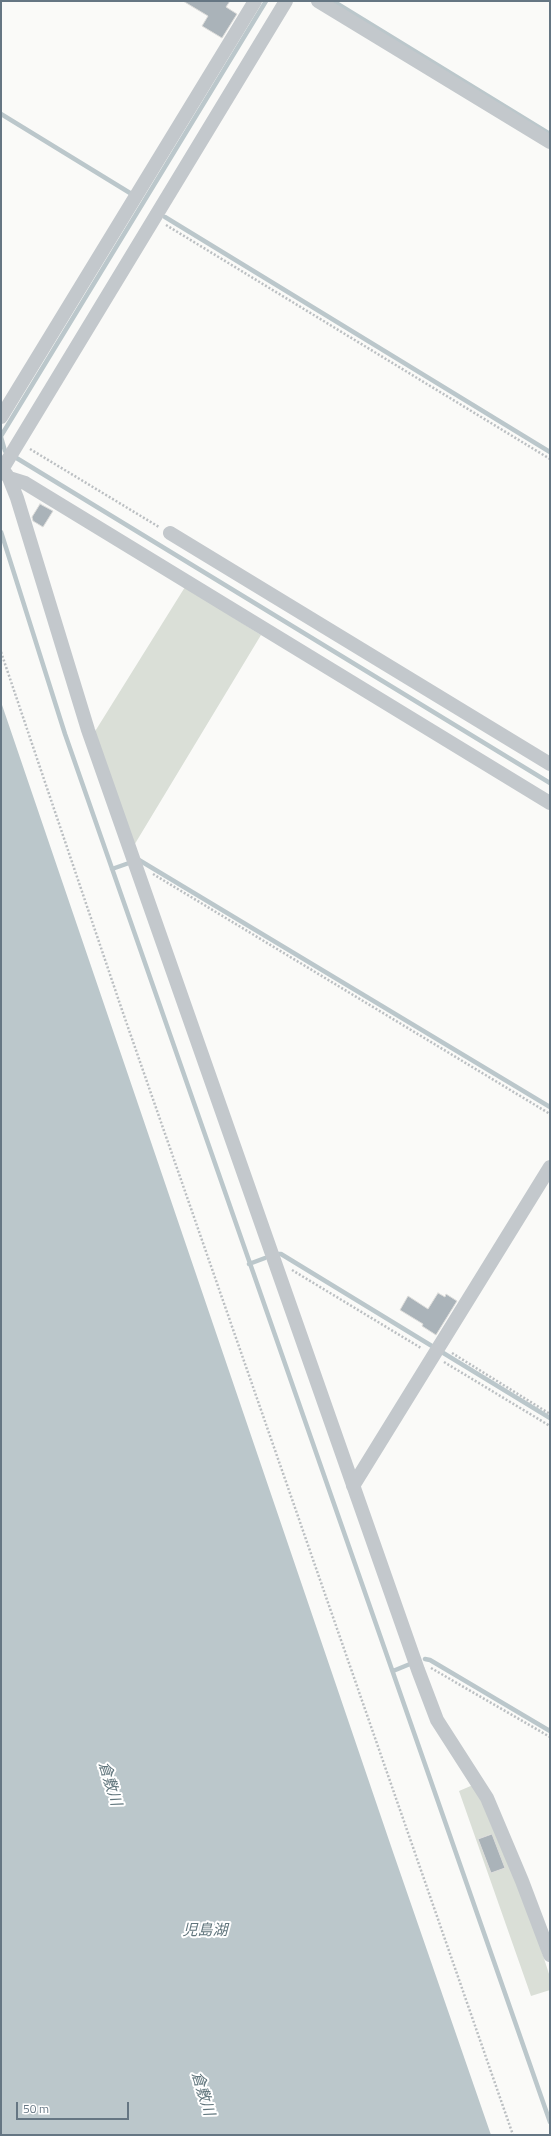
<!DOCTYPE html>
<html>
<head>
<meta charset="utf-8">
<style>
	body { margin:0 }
	#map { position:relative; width:551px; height:2136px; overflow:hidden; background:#fafaf8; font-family:"Titillium Web",sans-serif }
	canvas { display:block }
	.frame { position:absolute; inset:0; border:2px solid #657683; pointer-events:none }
	.scale { position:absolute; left:16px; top:2102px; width:113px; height:18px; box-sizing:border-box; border:2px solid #657683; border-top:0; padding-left:5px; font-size:12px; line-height:14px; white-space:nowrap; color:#657683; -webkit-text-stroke:3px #fff; paint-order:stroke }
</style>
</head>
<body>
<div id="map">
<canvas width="551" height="2136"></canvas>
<div class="frame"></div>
<div class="scale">50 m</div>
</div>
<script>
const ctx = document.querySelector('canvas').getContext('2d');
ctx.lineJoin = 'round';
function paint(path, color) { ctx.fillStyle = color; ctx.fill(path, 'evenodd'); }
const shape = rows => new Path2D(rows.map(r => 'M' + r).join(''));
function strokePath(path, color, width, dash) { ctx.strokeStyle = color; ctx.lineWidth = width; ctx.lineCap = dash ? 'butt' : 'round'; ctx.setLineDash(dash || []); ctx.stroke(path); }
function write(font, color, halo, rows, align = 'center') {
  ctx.font = font + ' "Titillium Web","Noto Sans JP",sans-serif'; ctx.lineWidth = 4; ctx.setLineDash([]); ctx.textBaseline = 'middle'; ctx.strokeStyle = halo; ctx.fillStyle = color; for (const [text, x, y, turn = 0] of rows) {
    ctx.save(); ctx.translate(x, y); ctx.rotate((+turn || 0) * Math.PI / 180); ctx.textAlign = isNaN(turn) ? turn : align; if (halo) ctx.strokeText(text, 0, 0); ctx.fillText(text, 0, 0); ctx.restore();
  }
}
paint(shape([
	[185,587,261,635,133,847,94,733],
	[473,1785,501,1840,537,1937,550,1977,550,1990,531,1996,459,1791],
	[491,1834,505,1868,491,1873,478,1839]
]), '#dadfd7');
paint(shape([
	[1,702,393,1852,491,2135,1,2135]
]), '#bbc7cb');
strokePath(shape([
	[333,1,550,134],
	[1,114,130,193],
	[165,217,550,452],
	[1,436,266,1],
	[1,437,5,451,550,783],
	[1,532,65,734,550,2122],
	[139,860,550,1107],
	[112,869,129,863],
	[277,1254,281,1254,550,1418],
	[249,1264,265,1258],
	[425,1659,430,1660,550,1731],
	[393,1671,410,1664]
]), '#bbc7cb', 4.5);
const building = shape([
	[183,1,230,1,226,7,237,14,222,38,202,26,208,16,183,1],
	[40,504,53,511,43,527,33,521,32,517,40,504],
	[438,1293,445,1297,446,1294,457,1301,436,1335,422,1326,423,1324,400,1310,408,1296,428,1309,438,1293],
	[492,1834,505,1868,491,1873,478,1839,492,1834]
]);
paint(building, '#aab3b9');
strokePath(building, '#dcdcda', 1);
strokePath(shape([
	[166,225,550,459],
	[30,449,159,527],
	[1,652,122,1010,513,2135],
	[153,874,550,1114],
	[292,1270,421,1348],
	[452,1353,550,1414],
	[444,1362,550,1426],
	[431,1668,550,1737]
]), '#bbbfc2', 2.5, [2, 2]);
strokePath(shape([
	[318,1,550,142],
	[1,417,255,1],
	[1,467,9,478,25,483,550,803],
	[1,471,286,1],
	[9,478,17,498,88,730,418,1670,437,1720,487,1798,522,1881,550,1955],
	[170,533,550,764],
	[353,1486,550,1167]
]), '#c3c8cc', 14);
write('italic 15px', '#60757c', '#fff', [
	["倉敷川",109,1784,73],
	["児島湖",205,1931],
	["倉敷川",202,2094,73]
]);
</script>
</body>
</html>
